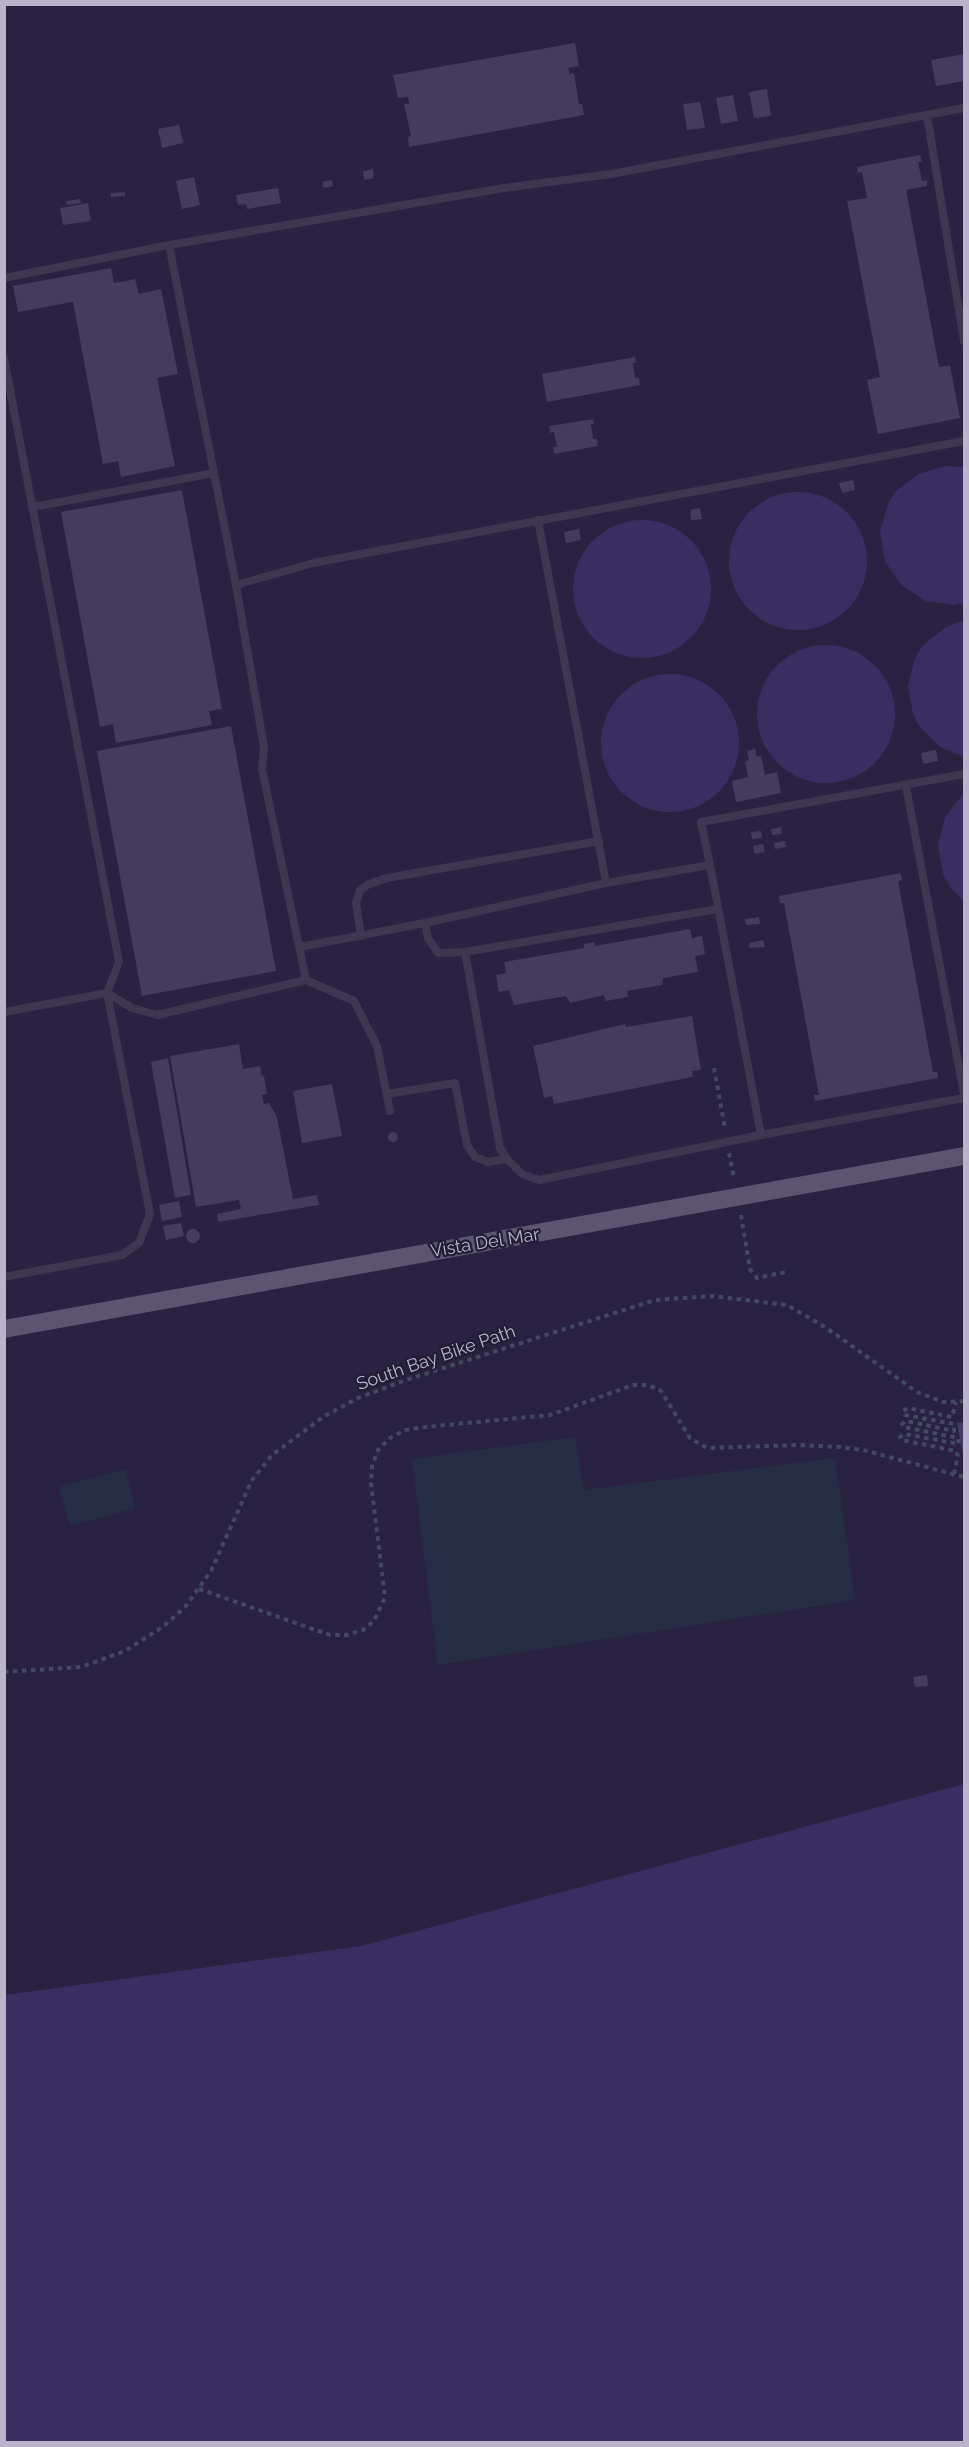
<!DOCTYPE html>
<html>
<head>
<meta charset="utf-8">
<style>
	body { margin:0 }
	#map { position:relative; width:969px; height:2447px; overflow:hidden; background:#292242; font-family:Raleway,sans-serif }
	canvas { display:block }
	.frame { position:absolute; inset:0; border:6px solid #b9b4cc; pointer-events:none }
</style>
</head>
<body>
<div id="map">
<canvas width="969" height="2447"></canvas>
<div class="frame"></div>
</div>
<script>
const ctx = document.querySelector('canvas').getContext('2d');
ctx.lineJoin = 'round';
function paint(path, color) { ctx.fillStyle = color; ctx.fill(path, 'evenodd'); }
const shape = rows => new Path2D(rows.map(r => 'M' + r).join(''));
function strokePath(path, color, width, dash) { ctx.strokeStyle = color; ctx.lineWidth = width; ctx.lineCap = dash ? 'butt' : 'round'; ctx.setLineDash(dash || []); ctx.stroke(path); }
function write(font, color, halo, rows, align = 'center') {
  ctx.font = font + ' Raleway,sans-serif'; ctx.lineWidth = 4.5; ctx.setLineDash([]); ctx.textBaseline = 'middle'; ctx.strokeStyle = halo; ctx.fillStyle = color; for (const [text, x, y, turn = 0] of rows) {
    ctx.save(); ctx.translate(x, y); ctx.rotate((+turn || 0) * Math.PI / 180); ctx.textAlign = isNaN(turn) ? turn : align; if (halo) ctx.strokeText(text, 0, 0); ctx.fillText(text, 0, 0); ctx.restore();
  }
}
paint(shape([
	[575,1437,584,1490,835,1458,855,1600,438,1665,412,1459],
	[125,1469,135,1508,70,1526,59,1487]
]), '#262e45');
paint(shape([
	[945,466,964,467,964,603,954,605,926,601,901,585,885,561,880,532,888,504,895,492,918,474],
	'729 561a69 69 0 1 1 138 0a69 69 0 1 1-138 0Z',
	'573 589a69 69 0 1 1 138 0a69 69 0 1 1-138 0Z',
	[964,620,964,757,940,747,920,727,913,714,908,686,915,658,923,645,946,627],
	'757 714a69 69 0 1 1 138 0a69 69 0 1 1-138 0Z',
	'601 743a69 69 0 1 1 138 0a69 69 0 1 1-138 0Z',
	[964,793,964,902,950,887,943,874,938,845,945,817],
	[964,1784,964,2442,5,2442,5,1995,361,1946]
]), '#392e62');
paint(shape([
	[575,43,579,66,568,68,570,74,574,73,579,104,582,104,584,115,409,147,408,137,411,136,404,104,409,104,408,97,398,98,393,75],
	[964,54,964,81,936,86,931,60],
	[767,89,771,116,754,118,749,92],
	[733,95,738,121,721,124,716,98],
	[700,102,705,128,687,130,683,104],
	[179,125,183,143,162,148,158,129],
	[920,155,922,162,918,162,922,181,927,180,927,186,906,190,939,367,950,365,960,418,878,434,867,380,880,377,847,201,867,198,862,172,858,173,857,167],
	[373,169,374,178,364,180,363,171],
	[194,177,200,205,182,209,176,181],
	[332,180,333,186,323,188,322,182],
	[278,188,281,203,247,209,246,204,238,205,236,195],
	[125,192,125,196,111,197,111,193],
	[80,199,81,203,67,205,66,201],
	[88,203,91,221,63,225,60,208],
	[111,268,114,283,135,279,139,294,161,289,178,374,157,378,175,466,121,477,118,461,103,464,73,302,18,312,13,286],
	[635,357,636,363,633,363,635,378,639,378,640,385,547,402,542,374],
	[593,419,594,424,591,424,593,439,597,439,598,446,554,454,553,447,557,447,554,432,550,433,549,426],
	[853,480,855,490,842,493,839,483],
	[182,490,222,709,209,711,212,725,116,743,113,724,100,727,61,512],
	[700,508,702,519,691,520,690,510],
	[579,529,581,540,566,543,564,532],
	[231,726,276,971,142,996,97,751],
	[755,749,757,757,761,756,765,775,777,772,781,793,736,802,732,781,748,777,745,761,749,760,747,751],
	[936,750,938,761,923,764,921,753],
	[781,827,782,834,772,835,771,829],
	[761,831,762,838,752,839,751,832],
	[785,841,786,847,775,849,774,843],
	[763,844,765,852,755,854,753,846],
	[901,873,902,880,898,881,933,1072,937,1072,938,1078,815,1101,814,1095,819,1095,784,903,780,903,779,896],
	[759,917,760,924,746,925,745,919],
	[690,929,692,938,702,936,705,954,695,956,698,972,663,978,662,985,627,991,628,997,606,1001,604,995,570,1003,566,996,514,1005,509,990,499,992,496,975,506,973,504,962,584,948,584,944,594,942,595,946],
	[763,940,765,947,750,948,749,943],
	[692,1016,701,1070,692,1071,693,1077,554,1104,552,1096,544,1098,533,1046,625,1024,626,1027],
	[239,1044,243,1069,260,1066,262,1077,264,1076,267,1094,262,1095,264,1104,269,1103,277,1117,293,1199,317,1195,319,1205,218,1222,217,1214,241,1209,239,1200,196,1207,170,1056],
	[168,1058,191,1195,175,1198,151,1062],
	[332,1084,342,1136,302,1143,293,1091],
	'388 1137a5 5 0 1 1 10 0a5 5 0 1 1-10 0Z',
	[179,1201,182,1217,162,1221,159,1205],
	[181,1223,184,1236,166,1240,163,1226],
	'186 1236a7 7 0 1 1 14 0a7 7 0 1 1-14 0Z',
	[964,1422,964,1455,963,1455,957,1423],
	[927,1675,928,1686,915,1687,913,1677]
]), '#443c60');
strokePath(shape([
	[714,1068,725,1128],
	[729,1153,734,1178],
	[741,1215,750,1269,757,1278,786,1272],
	[954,1474,958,1456,956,1451,902,1440,900,1437,904,1434,959,1444,958,1438,904,1427,902,1424,906,1421,954,1431,954,1424,905,1415,903,1411,908,1408,952,1417,956,1402],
	[199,1589,330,1635,347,1635,363,1630,374,1621,385,1597,371,1483,372,1466,378,1450,390,1438,405,1430,425,1427,550,1415,633,1385,648,1385,661,1391,690,1438,707,1448,798,1445,840,1447,863,1450,964,1477],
	[4,1672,81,1667,125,1651,164,1626,185,1607,211,1571,252,1480,272,1455,323,1417,358,1398,406,1380,655,1300,712,1296,787,1305,825,1327,917,1392,943,1402,964,1401]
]), '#434a60', 4, [4.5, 4.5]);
strokePath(shape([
	[927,115,964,341],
	[169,245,236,585,264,747,262,769,306,980],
	[4,278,169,245,504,188,611,174,964,108],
	[4,358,119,962,107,993,150,1214,139,1243,122,1255,4,1277],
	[33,507,214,473],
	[538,520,606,883],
	[236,585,313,563,964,441],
	[906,786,964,1094],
	[710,865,701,822,964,774],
	[425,923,428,938,438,953,465,952,500,1148,507,1159,522,1174,539,1180,761,1135,964,1098],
	[361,936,356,903,360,890,369,884,387,878,599,841],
	[300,947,425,923,606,883,710,865,761,1135],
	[465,952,718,909],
	[4,1012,107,993,132,1008,157,1015,306,980,354,1001,377,1046,390,1111],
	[387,1094,455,1083,467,1145,475,1157,488,1162,507,1159]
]), '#3d3752', 8);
strokePath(shape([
	[4,1329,964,1156]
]), '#5b5572', 18);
write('18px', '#b9b4cc', '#221c37', [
	["Vista Del Mar",485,1243,-9],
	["South Bay Bike Path",436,1358,-19]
]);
</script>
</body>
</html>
